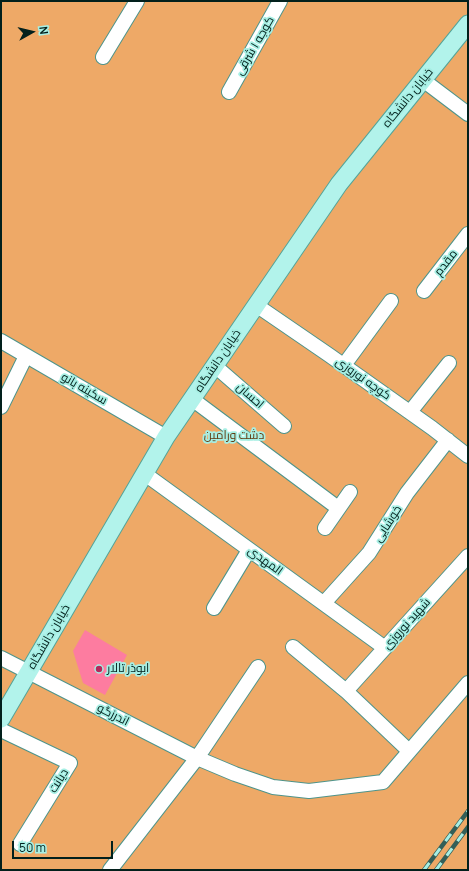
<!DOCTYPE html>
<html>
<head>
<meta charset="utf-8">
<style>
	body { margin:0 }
	#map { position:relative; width:469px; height:871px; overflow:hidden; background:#9ae2d7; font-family:Manrope,sans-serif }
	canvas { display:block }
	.frame { position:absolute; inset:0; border:2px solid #02201c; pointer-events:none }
	.north { position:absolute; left:12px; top:12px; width:40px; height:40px; -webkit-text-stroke:3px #a7efe4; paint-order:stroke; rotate:82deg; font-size:11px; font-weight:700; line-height:16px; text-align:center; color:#02201c }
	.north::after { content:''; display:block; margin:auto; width:14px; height:18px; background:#02201c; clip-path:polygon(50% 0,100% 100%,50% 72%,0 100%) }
	.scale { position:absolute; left:12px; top:841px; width:101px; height:18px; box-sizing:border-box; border:2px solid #02201c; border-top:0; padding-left:5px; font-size:12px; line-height:14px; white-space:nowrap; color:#02201c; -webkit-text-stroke:3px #a7efe4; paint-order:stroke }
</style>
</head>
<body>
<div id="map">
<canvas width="469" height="871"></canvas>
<div class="frame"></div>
<div class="north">N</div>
<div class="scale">50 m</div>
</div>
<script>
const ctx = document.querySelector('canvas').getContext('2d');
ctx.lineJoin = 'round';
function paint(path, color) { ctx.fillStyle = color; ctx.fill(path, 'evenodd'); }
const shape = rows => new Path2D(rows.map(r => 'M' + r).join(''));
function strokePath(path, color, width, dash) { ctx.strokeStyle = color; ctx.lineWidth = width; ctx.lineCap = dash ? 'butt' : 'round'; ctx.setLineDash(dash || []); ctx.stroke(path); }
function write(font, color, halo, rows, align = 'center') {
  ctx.font = font + ' Manrope,Cairo,sans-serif'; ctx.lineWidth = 3.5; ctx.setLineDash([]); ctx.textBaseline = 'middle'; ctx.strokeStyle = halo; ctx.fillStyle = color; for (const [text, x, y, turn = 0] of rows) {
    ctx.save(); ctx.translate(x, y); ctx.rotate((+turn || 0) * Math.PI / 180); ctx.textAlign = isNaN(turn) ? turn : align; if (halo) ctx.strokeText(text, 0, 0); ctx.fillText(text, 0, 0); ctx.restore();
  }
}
paint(shape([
	[1,1,468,1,468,870,1,870]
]), '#eea967');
paint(shape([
	[85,630,127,655,105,695,83,683,73,651]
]), '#fd7ca0');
const minor = shape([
	[103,57,137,1],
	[423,80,468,114],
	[229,92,280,1],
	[424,291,468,234],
	[256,305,329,355,432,428,468,456],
	[1,341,166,437],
	[344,365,391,301],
	[215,366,284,426],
	[192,399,338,508],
	[1,407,26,356],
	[410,412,449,363],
	[145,474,385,648],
	[325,528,350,492],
	[324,603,369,553,407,493,448,440],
	[214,608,249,550],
	[293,647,346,691,409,751],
	[1,658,197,758,235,774,273,787,309,791,383,782,468,683],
	[346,691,468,556],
	[1,730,70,763,20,844],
	[110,870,197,758,258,667]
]);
const major = shape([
	[1,719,166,437,339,184,468,24]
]);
strokePath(minor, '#4e948b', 16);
strokePath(major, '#53a499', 19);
strokePath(minor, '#fff', 14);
strokePath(major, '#b2f3eb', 17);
const rail = shape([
	[424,870,468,811],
	[436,870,468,827]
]);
strokePath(rail, '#335f58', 4.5);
strokePath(rail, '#a7efe4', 3, [9]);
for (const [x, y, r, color] of [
	[99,669,4,"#b5275c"]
]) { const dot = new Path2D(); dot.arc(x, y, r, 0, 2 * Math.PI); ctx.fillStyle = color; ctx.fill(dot); strokePath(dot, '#a7efe4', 1.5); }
write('12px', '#02201c', '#a7efe4', [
	["کوجه ۱ شرقی",255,46,-60],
	["خیابان دانشگاه",408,98,-51],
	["مقدم",446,263,-52],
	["خیابان دانشگاه",218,361,-56],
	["کوچه نوروزی",363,379,35],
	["سکینه بانو",84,389,30],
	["احسان",250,396,41],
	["خوشایی",388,524,-57],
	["المهدی",265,561,36],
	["شهید نوروزی",407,624,-48],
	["خیابان دانشگاه",49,637,-60],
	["اندرزگو",113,715,27],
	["دیانت",59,781,-58]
]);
write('12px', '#613b11', '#a7efe4', [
	["دشت ورامین",234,436]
]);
write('12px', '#02201c', '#a7efe4', [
	["ابوذر تالار",107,669]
], 'left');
</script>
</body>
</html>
